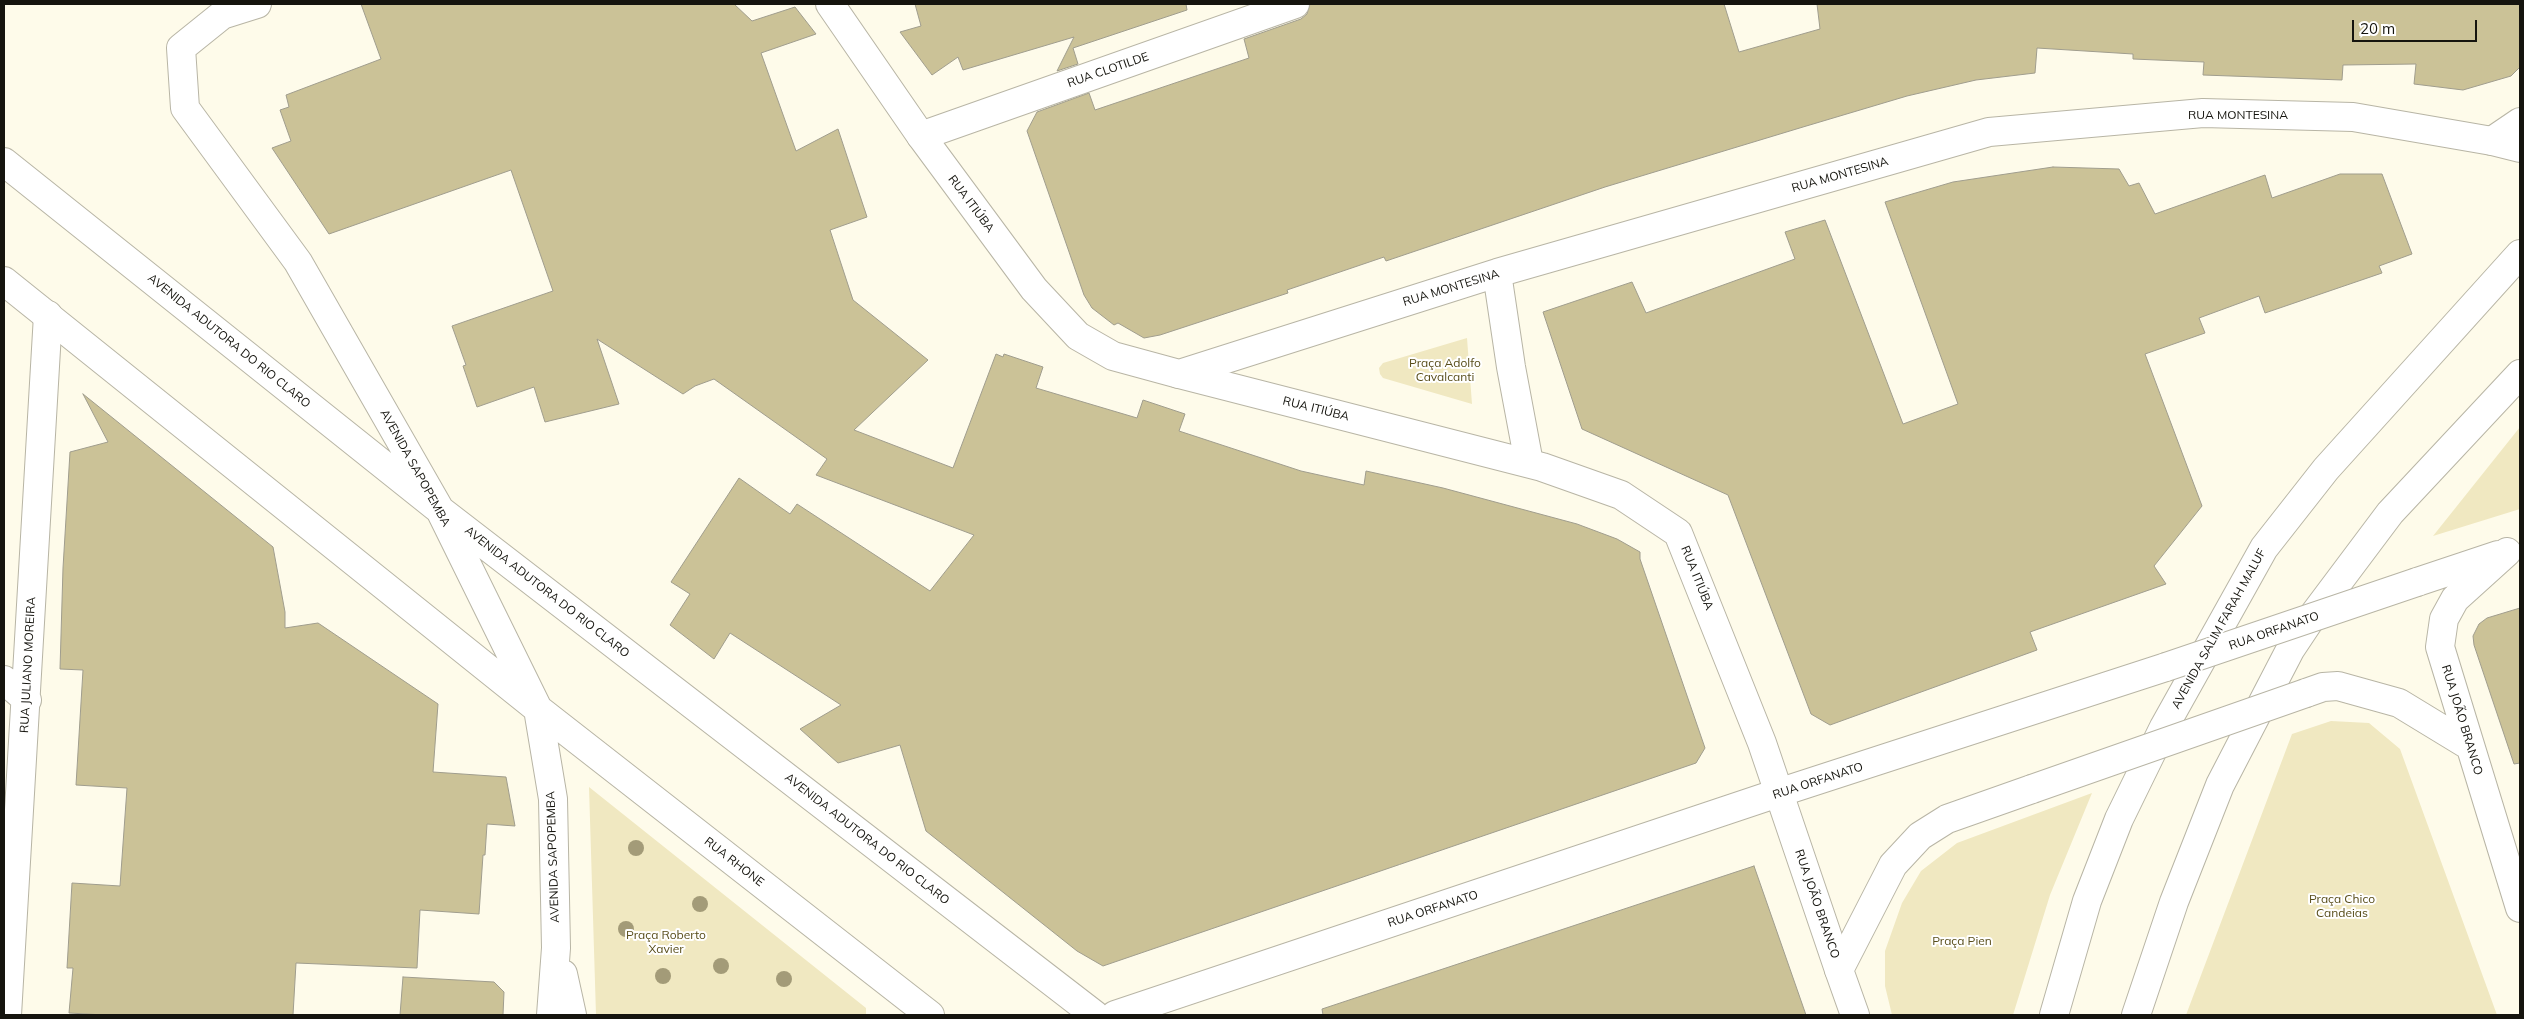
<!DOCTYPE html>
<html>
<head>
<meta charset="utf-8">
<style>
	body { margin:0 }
	#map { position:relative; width:2524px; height:1019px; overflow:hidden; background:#fefbea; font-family:Mulish,sans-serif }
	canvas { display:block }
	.frame { position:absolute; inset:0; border:5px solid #15140e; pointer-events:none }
	.scale { position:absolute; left:2352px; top:20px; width:125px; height:22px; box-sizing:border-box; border:2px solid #15140e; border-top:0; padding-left:6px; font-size:15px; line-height:18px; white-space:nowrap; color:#15140e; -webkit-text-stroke:4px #fff; paint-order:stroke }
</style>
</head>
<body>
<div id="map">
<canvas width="2524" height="1019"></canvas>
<div class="frame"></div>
<div class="scale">20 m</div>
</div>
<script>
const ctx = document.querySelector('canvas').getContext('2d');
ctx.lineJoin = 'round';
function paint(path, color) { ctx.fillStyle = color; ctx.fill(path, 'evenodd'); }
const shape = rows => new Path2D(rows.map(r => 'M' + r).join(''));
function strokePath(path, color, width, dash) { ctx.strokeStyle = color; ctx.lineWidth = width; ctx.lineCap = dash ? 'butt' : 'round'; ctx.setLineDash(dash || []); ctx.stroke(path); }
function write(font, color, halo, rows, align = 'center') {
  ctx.font = font + ' Mulish,sans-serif'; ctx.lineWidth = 4; ctx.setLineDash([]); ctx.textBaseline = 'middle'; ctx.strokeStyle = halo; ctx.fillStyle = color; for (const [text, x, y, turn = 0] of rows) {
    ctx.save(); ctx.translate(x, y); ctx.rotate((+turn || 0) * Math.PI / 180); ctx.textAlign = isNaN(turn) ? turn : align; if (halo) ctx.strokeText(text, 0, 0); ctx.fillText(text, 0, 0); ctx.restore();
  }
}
paint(shape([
	[1467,338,1472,404,1383,378,1380,374,1379,368,1383,363],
	[2520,427,2520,509,2433,536],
	[2331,721,2369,723,2400,749,2497,1015,2186,1015,2292,734],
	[589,787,866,1008,866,1015,596,1015],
	[2092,793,2050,895,2013,1015,1892,1015,1885,986,1885,951,1902,903,1921,871,1957,843]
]), '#f0e8c1');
const building = shape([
	[361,4,734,4,752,21,795,7,816,34,761,53,796,151,838,129,867,217,830,230,853,300,928,360,854,430,953,468,996,354,1003,357,1004,354,1043,367,1036,388,1137,418,1143,400,1185,414,1179,431,1301,471,1364,485,1366,471,1443,488,1577,524,1617,539,1640,552,1640,559,1705,748,1696,763,1103,966,1077,951,926,831,900,745,838,763,800,729,841,705,730,633,714,659,670,625,690,594,671,582,739,478,790,514,797,504,930,591,974,535,816,475,827,459,714,379,695,386,683,394,597,339,619,404,545,422,534,387,477,407,463,366,466,365,452,326,553,291,511,170,329,234,272,148,291,141,280,110,289,107,286,95,381,59,361,4],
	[915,4,1186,4,1187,10,1073,48,1078,64,1057,71,1074,37,963,70,958,57,932,75,900,32,921,26,915,4],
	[1310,4,1724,4,1739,52,1820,29,1817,4,2520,4,2520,67,2511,76,2463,90,2414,84,2416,64,2343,65,2342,80,2203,75,2204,62,2133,59,2133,54,2037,48,2035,73,1976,80,1907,96,1803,127,1605,187,1386,261,1384,257,1287,290,1288,293,1160,335,1144,338,1118,323,1114,325,1092,308,1084,295,1027,131,1037,112,1089,93,1095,110,1249,58,1244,39,1301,19,1307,14,1310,4],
	[2053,167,2119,169,2129,186,2139,183,2155,214,2265,175,2272,198,2340,174,2382,174,2412,254,2379,266,2382,273,2265,313,2259,296,2199,318,2205,333,2145,354,2202,506,2154,566,2166,584,2030,632,2037,650,1830,725,1811,714,1728,495,1582,429,1543,312,1632,282,1646,313,1795,259,1785,232,1825,220,1903,424,1958,404,1885,202,1953,182,2053,167],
	[83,394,273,547,285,612,285,628,318,623,438,704,433,772,506,777,515,826,487,824,485,855,483,855,479,914,420,910,417,968,296,963,293,1015,104,1015,69,1013,73,968,67,968,72,883,120,886,127,788,76,785,83,670,60,669,63,568,70,452,108,442,83,394],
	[2520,608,2520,763,2514,764,2474,645,2473,636,2479,624,2487,618,2520,608],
	[1754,866,1806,1015,1323,1015,1322,1009,1754,866],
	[403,977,494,982,504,992,503,1015,400,1015,403,977]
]);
paint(building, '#cbc297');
strokePath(building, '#a09d8d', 1);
const minor = shape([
	[921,136,1295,4],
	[2492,141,2520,122],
	[1179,374,1542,467,1621,495,1678,533,1762,743,1839,970],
	[4,680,27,700],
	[7,1015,48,315]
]);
const major = shape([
	[257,4,222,15,181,48,185,108,298,262,440,510,538,709,553,799,556,948,551,1015],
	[830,4,921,136,1034,289,1078,336,1113,356,1179,374,1497,273,1989,132,2203,113,2353,117,2492,141,2520,148],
	[4,162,440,510,1095,1015],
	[1497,273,1511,367,1529,463],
	[4,281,538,709,930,1015],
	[2507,552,2455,599,2444,619,2440,647,2520,908],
	[2417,582,2498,555],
	[2306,693,2323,687,2338,686,2399,703,2468,745],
	[563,974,572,1015],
	[1115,1015,1778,793,2166,667],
	[1855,1015,1839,970,1893,865,1920,836,1947,819,2032,789]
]);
const highway = shape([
	[2054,1015,2087,901,2119,819,2164,727,2264,548,2326,469,2520,254],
	[2136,1015,2174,902,2220,785,2290,650,2312,617,2390,513,2520,374]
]);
strokePath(minor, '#b8b5a5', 30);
strokePath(major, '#b8b5a5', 30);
strokePath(highway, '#b8b5a5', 30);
strokePath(minor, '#fff', 28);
strokePath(major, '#fff', 28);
strokePath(highway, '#fff', 28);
const majorBridge = shape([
	[2166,667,2417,582],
	[2032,789,2306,693]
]);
strokePath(majorBridge, '#b8b5a5', 30, []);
strokePath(majorBridge, '#fff', 28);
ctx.fillStyle = '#a39b78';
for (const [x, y] of [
	[636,848],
	[700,904],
	[626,929],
	[721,966],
	[663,976],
	[784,979]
]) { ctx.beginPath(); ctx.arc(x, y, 8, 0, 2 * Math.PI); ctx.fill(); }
write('12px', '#15140e', '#fff', [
	["RUA CLOTILDE",1108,70,-19],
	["RUA MONTESINA",2238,115],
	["RUA MONTESINA",1840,175,-16],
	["RUA ITIÚBA",971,204,53],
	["RUA MONTESINA",1451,288,-17],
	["AVENIDA ADUTORA DO RIO CLARO",229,341,39],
	["RUA ITIÚBA",1316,409,14],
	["AVENIDA SAPOPEMBA",415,468,61],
	["RUA ITIÚBA",1697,578,68],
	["AVENIDA ADUTORA DO RIO CLARO",547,592,38],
	["AVENIDA SALIM FARAH MALUF",2219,629,-61],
	["RUA ORFANATO",2274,631,-19],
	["RUA JULIANO MOREIRA",28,665,-87],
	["RUA JOÃO BRANCO",2462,720,73],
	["RUA ORFANATO",1818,781,-18],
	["AVENIDA ADUTORA DO RIO CLARO",867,839,38],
	["AVENIDA SAPOPEMBA",553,857,-92],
	["RUA RHONE",734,862,38],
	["RUA JOÃO BRANCO",1817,904,71],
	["RUA ORFANATO",1433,909,-18]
]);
write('12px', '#584d1a', '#fff', [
	["Praça Adolfo",1445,363],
	["Cavalcanti",1445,377],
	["Praça Chico",2342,899],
	["Candeias",2342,913],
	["Praça Roberto",666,935],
	["Xavier",666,949],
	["Praça Pien",1962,941]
]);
</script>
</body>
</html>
